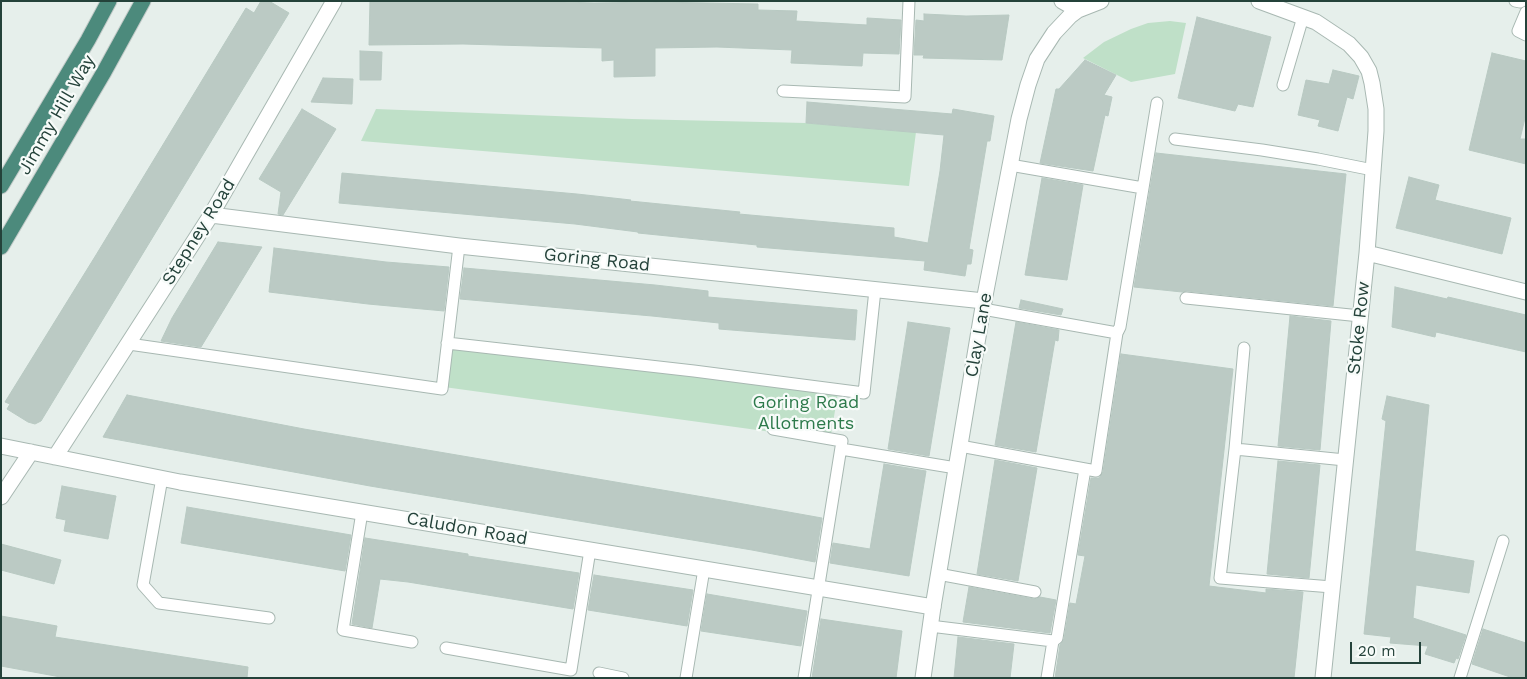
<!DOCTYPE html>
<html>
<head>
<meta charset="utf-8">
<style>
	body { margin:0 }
	#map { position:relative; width:1527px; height:679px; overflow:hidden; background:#e6efeb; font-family:"Work Sans",sans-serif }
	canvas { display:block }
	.frame { position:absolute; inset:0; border:2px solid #24423a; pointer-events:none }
	.scale { position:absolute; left:1350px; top:642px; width:71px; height:22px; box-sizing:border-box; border:2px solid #24423a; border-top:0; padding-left:6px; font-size:15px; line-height:18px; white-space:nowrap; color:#24423a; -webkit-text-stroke:4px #f7fbf9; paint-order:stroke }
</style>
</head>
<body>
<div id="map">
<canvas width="1527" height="679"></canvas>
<div class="frame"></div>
<div class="scale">20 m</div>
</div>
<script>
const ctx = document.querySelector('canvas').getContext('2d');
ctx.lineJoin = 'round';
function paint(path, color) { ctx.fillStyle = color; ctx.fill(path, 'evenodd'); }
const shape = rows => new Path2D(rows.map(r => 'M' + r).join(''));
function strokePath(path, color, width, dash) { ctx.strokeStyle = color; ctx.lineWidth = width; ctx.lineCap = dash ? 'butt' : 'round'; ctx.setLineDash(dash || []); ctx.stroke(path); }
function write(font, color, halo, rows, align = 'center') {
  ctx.font = font + ' "Work Sans",sans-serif'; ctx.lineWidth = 4.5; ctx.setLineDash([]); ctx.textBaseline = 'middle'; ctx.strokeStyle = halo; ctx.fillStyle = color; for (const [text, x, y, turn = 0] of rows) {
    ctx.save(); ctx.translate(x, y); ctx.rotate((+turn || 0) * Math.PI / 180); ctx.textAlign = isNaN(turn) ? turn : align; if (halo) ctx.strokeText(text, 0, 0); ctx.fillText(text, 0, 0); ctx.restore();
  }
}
paint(shape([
	[1170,21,1186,23,1175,74,1131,82,1083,58,1104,42,1131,29,1148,23],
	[376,109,632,119,806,123,916,132,909,186,361,141],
	[451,348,838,393,830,440,444,387]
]), '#bfe0c8');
const building = shape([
	[261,1,269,1,289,13,41,421,35,424,28,422,7,409,10,404,5,402,96,255,246,8,254,13,261,1],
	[370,1,535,1,594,3,656,2,758,4,758,10,797,11,796,21,867,25,867,18,901,20,899,54,863,53,862,66,791,63,792,50,717,47,655,48,655,76,614,77,614,60,602,61,602,48,463,44,369,45,370,1],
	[924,14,966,16,1009,15,1002,60,923,58,924,55,914,55,916,20,924,21,924,14],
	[1197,17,1271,37,1253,107,1238,104,1235,111,1178,98,1197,17],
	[360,51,382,52,381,80,360,80,360,51],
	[1492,53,1526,61,1526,114,1520,139,1526,139,1526,164,1469,150,1492,53],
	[1085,60,1116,75,1104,95,1112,97,1108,116,1105,115,1093,171,1040,163,1056,89,1059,89,1085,60],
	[1333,70,1359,76,1353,99,1347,97,1338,131,1318,126,1320,120,1298,115,1306,80,1329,84,1333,70],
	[323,78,353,79,352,104,311,102,323,78],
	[807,102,952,114,953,109,994,116,990,141,987,141,969,249,973,250,971,264,967,264,965,276,924,270,925,261,757,247,757,245,638,233,638,232,575,224,339,203,342,173,577,194,631,200,630,201,740,212,739,214,894,228,894,237,928,243,940,171,944,135,806,123,807,102],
	[302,109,336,129,283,215,278,214,281,192,259,179,302,109],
	[1156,153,1346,174,1333,306,1187,291,1182,292,1134,287,1156,153],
	[1409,177,1439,185,1435,200,1511,218,1502,254,1396,228,1409,177],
	[1042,178,1083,185,1067,280,1025,275,1042,178],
	[218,242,262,247,201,347,161,341,172,318,218,242],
	[274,248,386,262,449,267,444,311,368,304,269,292,274,248],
	[464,268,655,285,708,291,708,297,857,310,855,340,719,329,719,323,652,316,460,299,464,268],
	[1395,287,1447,299,1448,297,1526,315,1526,352,1436,332,1435,337,1392,327,1395,287],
	[1021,300,1063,309,1061,315,1019,308,1021,300],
	[1290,316,1331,321,1320,450,1278,446,1290,316],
	[908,322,950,328,929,456,888,449,908,322],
	[1016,322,1059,330,1058,341,1055,340,1036,452,995,445,1016,322],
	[1121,354,1233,369,1209,586,1266,593,1266,589,1303,592,1294,678,1055,678,1060,645,1064,639,1070,603,1076,604,1085,556,1078,555,1091,478,1099,478,1103,472,1121,354],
	[127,395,304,429,721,500,822,518,815,562,752,550,370,486,103,437,127,395],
	[1387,396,1429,405,1415,551,1474,561,1469,593,1416,585,1413,618,1466,635,1458,659,1456,658,1454,663,1425,654,1428,646,1390,643,1391,637,1364,634,1386,421,1382,419,1387,396],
	[995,460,1037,468,1018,581,977,574,995,460],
	[1278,461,1320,465,1309,578,1267,574,1278,461],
	[884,464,926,471,909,576,830,563,833,543,870,549,884,464],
	[62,486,116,496,108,539,64,531,66,520,56,518,62,486],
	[187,507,351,535,345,571,181,543,187,507],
	[365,538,468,554,468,556,579,573,573,609,408,582,380,579,372,628,352,624,365,538],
	[1,544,61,560,54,584,1,570,1,544],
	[594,575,693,590,687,626,588,610,594,575],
	[969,587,1034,599,1040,597,1056,600,1050,633,963,622,969,587],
	[707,594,807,611,801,646,701,631,707,594],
	[1,616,57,626,55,637,248,667,247,678,66,678,1,666,1,616],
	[821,619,902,631,896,678,812,678,821,619],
	[1483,629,1526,643,1526,678,1513,678,1472,664,1483,629],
	[958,637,1014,644,1010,678,954,678,958,637]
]);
paint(building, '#bbcac4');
strokePath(building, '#b8c9c2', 1);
const service = shape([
	[1515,1,1520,2,1522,1],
	[1526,12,1518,31,1526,35],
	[1283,85,1303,17],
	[783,91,905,97,909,1],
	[1175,139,1262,150,1318,159,1373,170],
	[1143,188,1157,103],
	[1186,298,1360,316],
	[983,309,1117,333],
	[447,343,694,371,864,393,875,290],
	[129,344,442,389,459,246],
	[1244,348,1235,449,1345,460],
	[773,429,842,441,804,678],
	[960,446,1096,471,1117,333,1120,327,1143,188,1010,165],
	[841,449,956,468],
	[1235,449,1220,578,1332,587],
	[162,478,143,585,159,603,269,618],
	[362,512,343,630,412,642],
	[938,574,1035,592],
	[930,626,1053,641,1047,678],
	[1053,641,1057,638,1085,469],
	[446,648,571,670,590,550],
	[599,673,623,678],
	[686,678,704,569],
	[1460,678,1503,541]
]);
const minor = shape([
	[1259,1,1316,22,1349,44,1361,57,1369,71,1372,83,1376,109,1376,131,1367,253,1323,678],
	[211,215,459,246,984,301],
	[1367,253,1526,292],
	[1,446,180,482,933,607],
	[55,457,211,215,334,1],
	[1,497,31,452]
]);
const tertiary = shape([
	[1062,1,1078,10],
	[923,678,933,607,984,301,1019,119,1028,85,1037,59,1054,33,1070,16,1078,10,1101,1]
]);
const trunk = shape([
	[1,186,88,40,109,1],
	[1,247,104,72,143,1]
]);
strokePath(service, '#a8b8b2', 13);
strokePath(minor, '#a8b8b2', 17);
strokePath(tertiary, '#a8b8b2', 17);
strokePath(trunk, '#c2cac8', 17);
strokePath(service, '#fff', 11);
strokePath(minor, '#fff', 15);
strokePath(tertiary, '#fff', 15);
strokePath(trunk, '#4c8a7c', 15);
write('18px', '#24423a', '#f7fbf9', [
	["Jimmy Hill Way",57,115,-60],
	["Stepney Road",199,232,-58],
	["Goring Road",597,260,6],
	["Stoke Row",1359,328,-84],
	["Clay Lane",979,335,-80],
	["Caludon Road",467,529,10]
]);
write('18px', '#2d7a4b', '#f7fbf9', [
	["Goring Road",806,403],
	["Allotments",806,424]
]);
</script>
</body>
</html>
